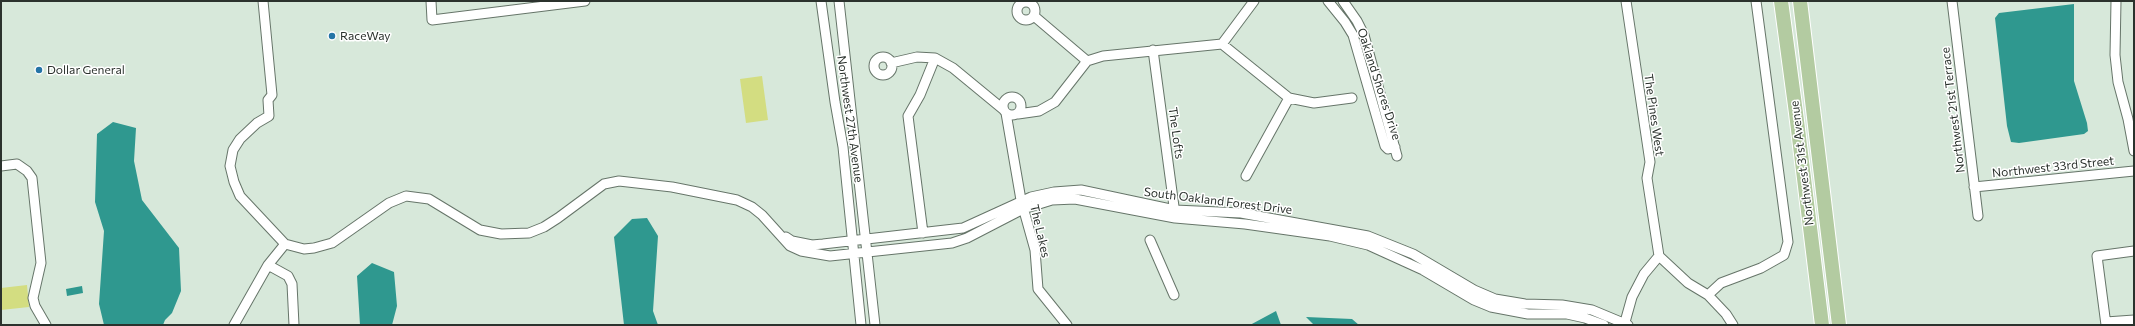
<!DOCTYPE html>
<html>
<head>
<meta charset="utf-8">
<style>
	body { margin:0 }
	#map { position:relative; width:2135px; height:326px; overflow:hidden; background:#d7e8da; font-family:Commissioner,sans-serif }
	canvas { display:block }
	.frame { position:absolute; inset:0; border:2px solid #2b322d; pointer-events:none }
</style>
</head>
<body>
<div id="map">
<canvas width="2135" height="326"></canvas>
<div class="frame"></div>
</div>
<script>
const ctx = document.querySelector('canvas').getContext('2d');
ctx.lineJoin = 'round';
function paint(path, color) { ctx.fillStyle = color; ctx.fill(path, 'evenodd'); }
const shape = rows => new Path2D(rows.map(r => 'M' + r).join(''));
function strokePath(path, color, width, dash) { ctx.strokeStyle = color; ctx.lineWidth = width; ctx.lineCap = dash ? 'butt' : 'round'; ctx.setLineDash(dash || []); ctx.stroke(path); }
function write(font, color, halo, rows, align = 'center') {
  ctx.font = font + ' Commissioner,sans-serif'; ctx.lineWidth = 3; ctx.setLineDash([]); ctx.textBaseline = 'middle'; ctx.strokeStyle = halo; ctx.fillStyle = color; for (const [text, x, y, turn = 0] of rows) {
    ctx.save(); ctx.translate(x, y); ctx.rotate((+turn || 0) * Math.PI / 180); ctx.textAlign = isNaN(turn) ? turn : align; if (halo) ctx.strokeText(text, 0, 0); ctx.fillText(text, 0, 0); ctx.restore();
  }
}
paint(shape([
	[762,76,768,120,746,123,740,79],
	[27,285,29,307,1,310,1,288]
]), '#d3dd81');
paint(shape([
	[2074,4,2074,81,2087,123,2088,131,2084,134,2019,143,2011,142,2007,126,1995,18,1999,13],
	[113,122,136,128,134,161,142,200,179,248,181,291,172,313,165,320,163,325,104,325,99,304,104,231,95,202,97,134],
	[647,218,658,236,653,311,658,325,624,325,614,237,632,219],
	[372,263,394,272,397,306,392,325,360,325,357,276],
	[82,286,83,293,67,296,66,289],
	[1276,311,1281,325,1250,325],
	[1306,317,1352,319,1359,325,1314,325]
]), '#2f988f');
const street = shape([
	[263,1,272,95,268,100,269,116,257,123,240,139,233,150,230,166,234,182,240,196,285,244],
	[431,1,432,20,585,1],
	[821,1,835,102,843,147,861,325],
	[839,1,875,325],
	[1328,1,1345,22,1353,35,1385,146,1388,149,1395,147],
	[1343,1,1357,21,1364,35,1397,156],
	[1626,1,1650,162,1647,178,1659,256],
	[1952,1,1978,216],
	[2116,1,2115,55,2118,82,2128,119,2134,151],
	'1017 11a9 9 0 1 1 18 0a9 9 0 1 1-18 0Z',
	[1034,16,1087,61],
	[1222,44,1289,98,1314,103,1352,98],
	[1153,50,1175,214],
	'874 66a9 9 0 1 1 18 0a9 9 0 1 1-18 0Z',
	[1087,61,1103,56,1222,44,1254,1],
	[891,63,917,57,935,58,953,68,1004,110],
	'1003 106a9 9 0 1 1 18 0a9 9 0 1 1-18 0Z',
	[1006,113,1021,200,1035,250,1038,289,1067,325],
	[1018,114,1039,111,1055,102,1087,61],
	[1,166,17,164,27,171,32,178,41,263,33,298,35,306,46,325],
	[1246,176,1289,98],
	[1974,187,2134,171],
	[923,233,908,116,920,95,935,58],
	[786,237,792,241,812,245,823,244,963,228,1031,197,1054,192,1081,190,1175,210,1241,213,1368,236,1413,254,1474,290,1495,299,1525,304,1562,305,1592,310,1628,325],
	[1150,240,1174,295],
	[285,244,304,249,314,248,332,243,389,203,406,196,429,199,480,230,501,234,529,233,544,227,558,218,604,184,619,181,672,187,737,200,752,207,762,215,790,246,801,251,830,256,952,243,967,238,1023,209,1052,200,1075,199,1175,218,1245,224,1330,236,1368,245,1423,270,1474,300,1491,307,1528,314,1567,314,1585,318,1604,325],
	[268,265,288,276,292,284,294,325],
	[1708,295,1721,283,1761,268,1784,255,1788,242,1756,1],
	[1625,322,1632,297,1644,274,1659,256,1688,283,1708,295,1726,314,1733,325],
	[2106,322,2134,320],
	[234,325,268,265,285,244],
	[2106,325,2097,256,2134,251]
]);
const primary = shape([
	[1781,1,1796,113,1822,325],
	[1800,1,1839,325]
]);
strokePath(street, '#667569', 11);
strokePath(primary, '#fff', 16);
strokePath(street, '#fff', 9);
strokePath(primary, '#b3cba1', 14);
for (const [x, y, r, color] of [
	[332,36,4,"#2474a6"],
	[39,70,4,"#2474a6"]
]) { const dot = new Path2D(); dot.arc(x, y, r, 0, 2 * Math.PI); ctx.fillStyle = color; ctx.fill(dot); strokePath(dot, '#fff', 1.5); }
write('12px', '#2b322d', '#fff', [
	["RaceWay",340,36],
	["Dollar General",47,70]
], 'left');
write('12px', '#2b322d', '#fff', [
	["Oakland Shores Drive",1379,84,72],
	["Northwest 21st Terrace",1953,110,-97],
	["The Pines West",1654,115,82],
	["Northwest 27th Avenue",850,119,82],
	["The Lofts",1176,133,82],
	["Northwest 31st Avenue",1802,163,-97],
	["Northwest 33rd Street",2053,167,-6],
	["South Oakland Forest Drive",1218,201,7],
	["The Lakes",1040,231,77]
]);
</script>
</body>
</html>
